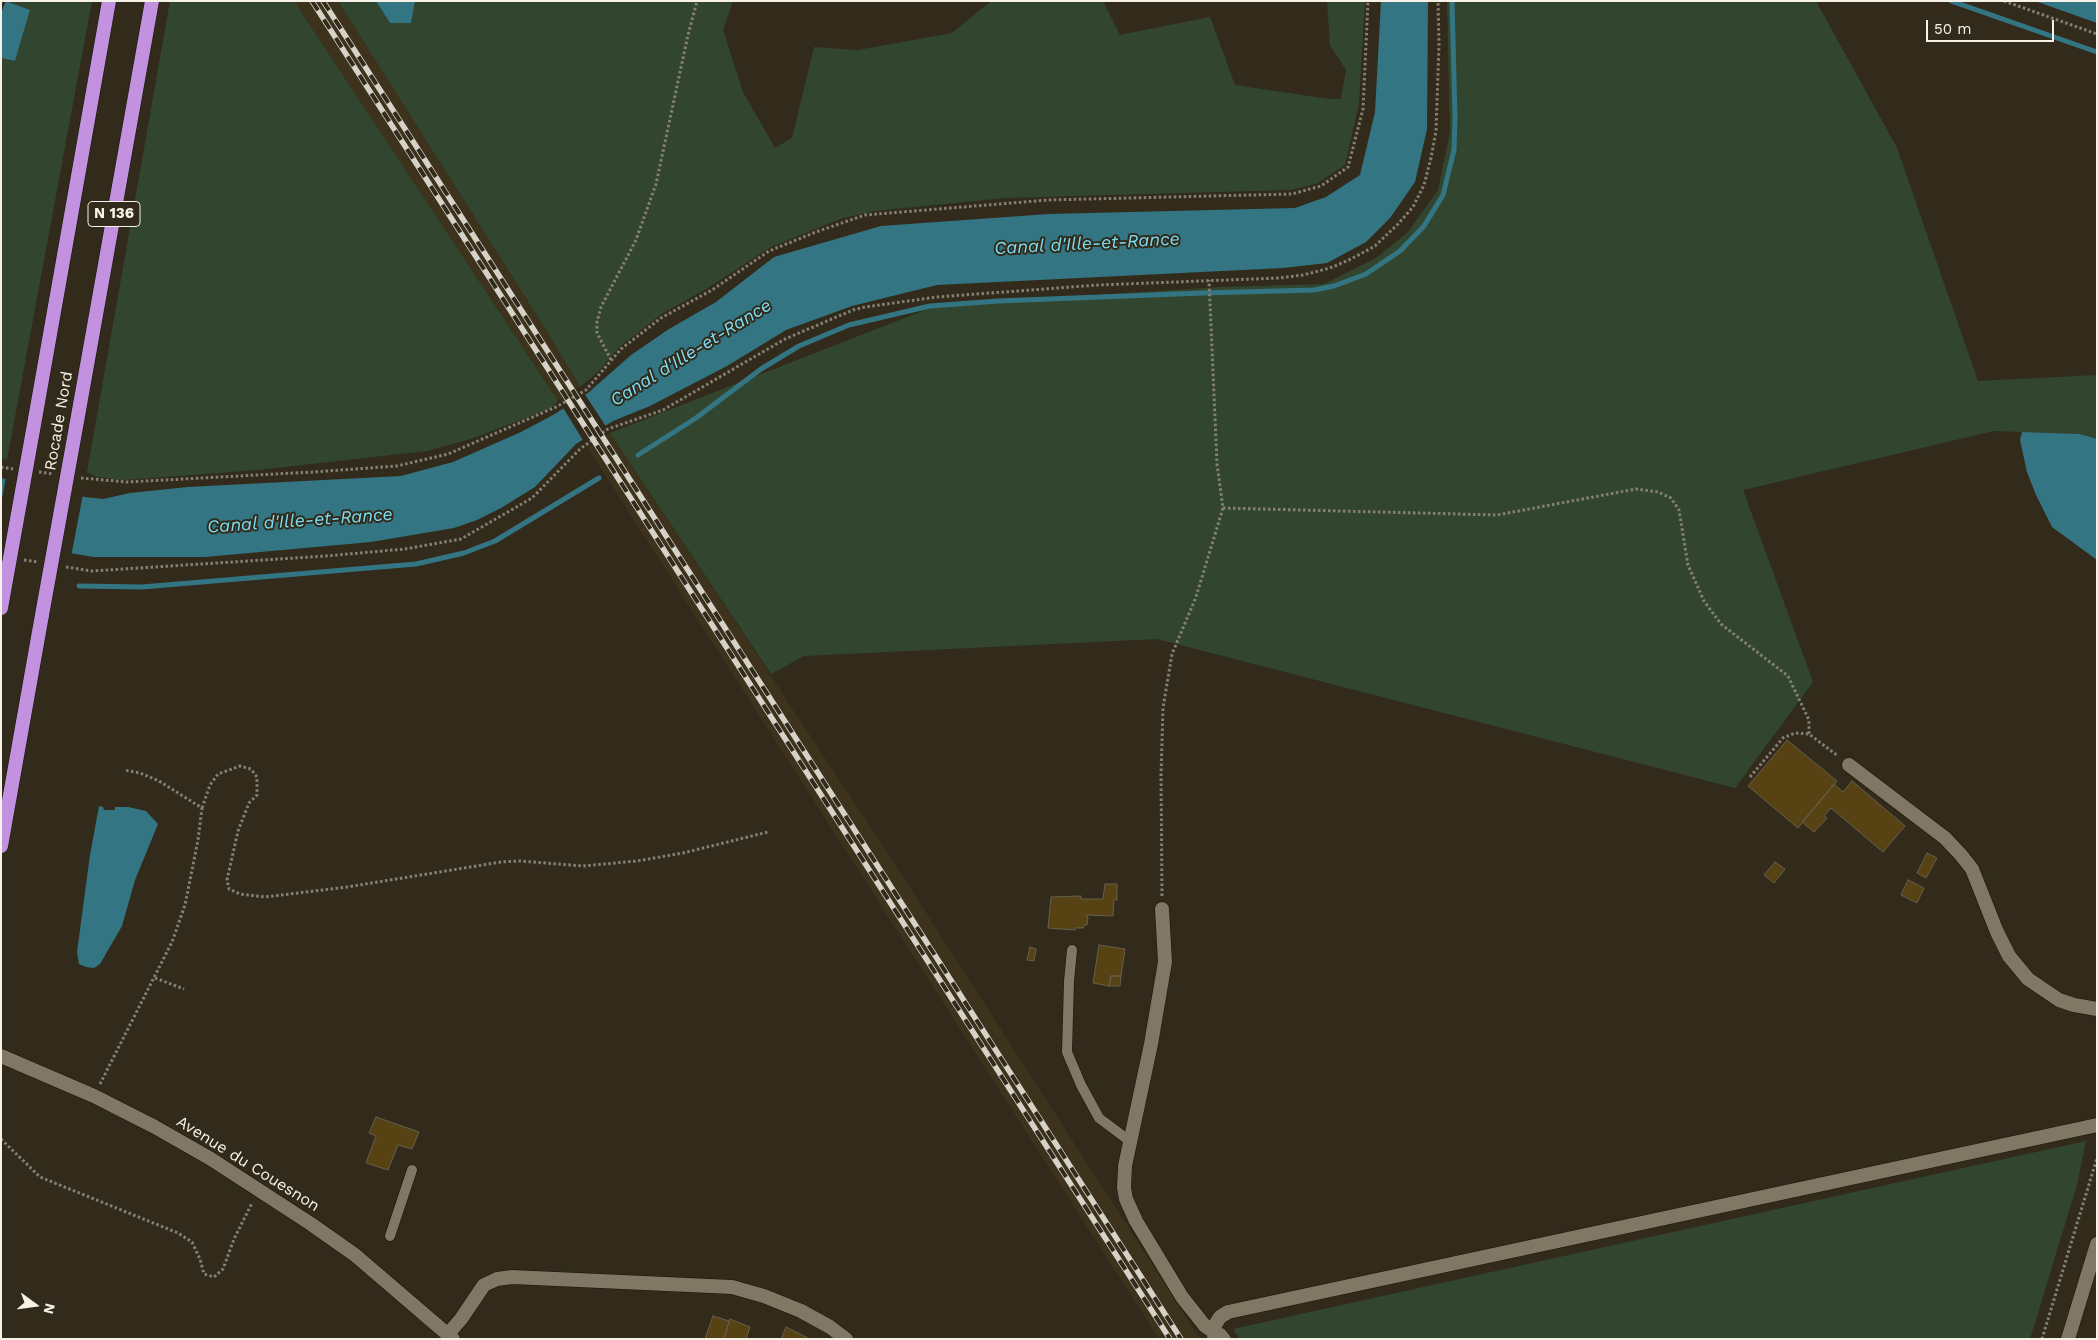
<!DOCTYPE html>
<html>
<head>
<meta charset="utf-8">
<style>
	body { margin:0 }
	#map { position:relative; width:2098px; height:1340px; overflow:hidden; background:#322b1c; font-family:"Work Sans",sans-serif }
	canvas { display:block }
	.frame { position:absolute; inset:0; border:2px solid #f7f2e8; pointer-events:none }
	.north { position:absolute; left:10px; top:1280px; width:50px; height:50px; -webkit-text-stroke:4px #322b1c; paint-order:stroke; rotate:104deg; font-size:14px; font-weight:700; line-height:20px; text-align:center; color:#f7f2e8 }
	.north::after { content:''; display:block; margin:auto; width:18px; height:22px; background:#f7f2e8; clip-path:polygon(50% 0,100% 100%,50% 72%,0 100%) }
	.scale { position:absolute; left:1926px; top:20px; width:128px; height:22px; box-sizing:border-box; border:2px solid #f7f2e8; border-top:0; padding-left:6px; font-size:15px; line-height:18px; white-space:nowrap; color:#f7f2e8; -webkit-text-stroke:4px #322b1c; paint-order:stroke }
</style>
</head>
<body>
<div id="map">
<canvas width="2098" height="1340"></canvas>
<div class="frame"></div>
<div class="north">N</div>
<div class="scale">50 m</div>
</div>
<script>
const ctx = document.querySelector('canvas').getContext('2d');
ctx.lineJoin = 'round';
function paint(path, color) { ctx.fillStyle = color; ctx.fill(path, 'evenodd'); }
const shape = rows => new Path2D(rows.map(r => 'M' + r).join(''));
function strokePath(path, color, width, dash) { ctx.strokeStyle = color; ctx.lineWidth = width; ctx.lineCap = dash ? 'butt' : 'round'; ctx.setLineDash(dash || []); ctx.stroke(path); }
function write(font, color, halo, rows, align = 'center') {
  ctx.font = font + ' "Work Sans",sans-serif'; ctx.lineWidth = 4; ctx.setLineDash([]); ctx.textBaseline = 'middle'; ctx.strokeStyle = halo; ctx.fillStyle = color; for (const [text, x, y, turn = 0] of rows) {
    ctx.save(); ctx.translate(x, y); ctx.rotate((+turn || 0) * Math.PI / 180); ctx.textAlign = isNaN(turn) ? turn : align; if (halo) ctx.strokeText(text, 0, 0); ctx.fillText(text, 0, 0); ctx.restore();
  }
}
paint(shape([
	[294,1,338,1,548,333,580,387,558,401],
	[610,433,878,838,1200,1339,1159,1339,587,447]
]), '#3d321c');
paint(shape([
	[7,1,92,1,7,460,1,458,1,58,15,61,30,10],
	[170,1,294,1,558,401,551,408,474,438,427,451,258,470,125,480,97,477,87,472],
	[338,1,376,1,390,23,411,23,415,1,733,1,723,30,743,92,775,148,792,138,814,47,858,50,952,33,991,1,1103,1,1120,35,1210,17,1235,85,1329,99,1341,99,1346,70,1330,45,1327,1,1365,1,1359,104,1345,165,1316,184,1290,190,1005,198,875,211,843,218,771,247,706,289,663,313,618,348,598,372,580,387,548,333],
	[1447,1,1816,1,1897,148,1978,381,2097,375,2097,439,2080,434,1994,431,1743,490,1813,682,1735,788,1157,639,804,656,771,674,610,433,938,305,1220,287,1324,284,1376,258,1408,232,1438,190,1450,132],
	[2086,1141,2077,1185,2030,1339,1240,1339,1233,1329]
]), '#32462f');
paint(shape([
	[6,1,30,10,15,61,1,58,1,13],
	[376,1,415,1,411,23,390,23],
	[1381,1,1428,1,1427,129,1415,182,1390,218,1366,242,1327,263,1283,268,937,285,852,306,786,330,727,366,650,406,613,421,576,444,535,487,501,508,477,520,454,528,371,542,205,557,93,557,1,541,1,478,85,497,103,499,130,493,188,487,401,476,453,462,521,432,553,415,588,393,631,355,669,329,716,302,774,257,881,226,1049,214,1295,208,1326,197,1360,175,1375,112],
	[2035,1,2097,1,2097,23],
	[2022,432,2080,434,2097,439,2097,560,2052,527,2036,495,2027,472,2020,440],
	[99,806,103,807,104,810,115,810,115,807,128,807,146,811,158,824,135,880,122,926,100,964,94,968,86,967,79,964,77,952,90,855]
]), '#347583');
paint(shape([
	[584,393,607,428,584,442,562,406],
	[6,477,83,494,71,557,1,544,1,504]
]), '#322b1c');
strokePath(shape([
	[1951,1,2097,52],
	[638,455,696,418,761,369,799,346,849,325,930,306,998,301,1203,293,1314,290,1334,286,1366,274,1400,251,1424,226,1443,195,1454,150,1455,117,1452,1],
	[79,586,142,587,416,564,464,553,495,541,599,478]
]), '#347583', 5);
const building = shape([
	[1787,740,1837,781,1798,828,1748,786,1787,740],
	[1852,781,1905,826,1883,852,1831,808,1824,816,1827,818,1814,832,1802,822,1834,784,1843,792,1852,781],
	[1927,853,1937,858,1926,878,1917,873,1927,853],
	[1775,862,1785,869,1774,883,1764,875,1775,862],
	[1908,880,1924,888,1917,903,1901,895,1908,880],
	[1105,884,1117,884,1117,900,1114,900,1113,916,1086,915,1088,917,1087,925,1084,925,1083,928,1075,928,1075,930,1048,928,1051,897,1081,896,1081,899,1103,899,1105,884],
	[1099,945,1125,949,1121,976,1111,976,1109,986,1093,983,1099,945],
	[1030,947,1036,949,1034,961,1027,960,1030,947],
	[1111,976,1121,976,1120,986,1109,986,1111,976],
	[376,1117,419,1132,412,1149,398,1145,388,1170,366,1163,376,1136,369,1133,376,1117],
	[713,1316,729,1321,724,1339,705,1339,713,1316],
	[730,1319,750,1327,746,1339,724,1339,730,1319],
	[786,1327,810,1339,781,1339,786,1327]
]);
paint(building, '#564212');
strokePath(building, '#675f4e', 1);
const service = shape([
	[1072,950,1069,981,1067,1052,1081,1085,1099,1118,1131,1142],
	[390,1236,412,1170],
	[1213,1331,1221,1333,1226,1339]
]);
const minor = shape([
	[1849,765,1945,838,1961,855,1972,869,1997,932,2009,956,2028,979,2059,1000,2074,1005,2097,1009],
	[1162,909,1165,962,1151,1044,1125,1166,1124,1188,1126,1199,1136,1221,1182,1297,1205,1326,1213,1331],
	[448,1334,461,1319,484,1285,497,1279,512,1277,732,1287,764,1296,801,1311,830,1327,846,1339],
	[1214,1339,1215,1325,1220,1317,1228,1312,2097,1125]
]);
const tertiary = shape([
	[1,1056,94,1096,155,1127,211,1159,311,1224,355,1255,453,1339],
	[2068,1339,2097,1244]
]);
const trunk = shape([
	[35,419,109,1],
	[76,427,152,1],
	[1,846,42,615]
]);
strokePath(service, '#1a1305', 11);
strokePath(minor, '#1a1305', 15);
strokePath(tertiary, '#1a1305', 15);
strokePath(trunk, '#1a1305', 15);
strokePath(shape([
	[2004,1,2097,34],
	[611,360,597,333,597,322,601,307,636,240,656,184,688,35,697,1],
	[1,467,13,469],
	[39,472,53,474],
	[81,478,127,482,313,472,397,466,448,454,556,407,586,390,621,349,661,318,712,290,769,251,816,232,865,215,1048,200,1292,194,1321,186,1348,167,1363,109,1368,1],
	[1223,508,1497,515,1636,489,1658,492,1671,498,1679,510,1688,565,1704,601,1721,624,1788,676,1809,720,1809,734],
	[24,560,38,562],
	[66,567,92,571,326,556,405,549,461,539,532,498,580,449,608,429,663,410,785,339,853,310,865,307,937,297,1098,285,1279,278,1303,275,1330,268,1351,259,1375,246,1398,224,1413,207,1424,185,1431,158,1436,131,1439,44,1438,1],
	[1750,777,1783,738,1795,733,1809,734,1838,756],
	[202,808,210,785,218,774,240,766,251,769,257,777,257,795,249,803,238,831,227,880,229,889,240,894,265,897,347,887,501,862,520,861,583,866,637,861,683,853,768,832],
	[1162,896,1161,775,1163,708,1172,654,1196,597,1223,508,1217,464,1209,280],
	[155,978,184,989],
	[100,1084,172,942,185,905,198,840,202,808,159,781,140,773,124,770],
	[1,1139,40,1177,178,1233,192,1242,200,1259,204,1274,214,1277,223,1269,234,1239,252,1203],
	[2042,1339,2097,1158]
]), '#868073', 3, [2.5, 2.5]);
strokePath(service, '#807765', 10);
strokePath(minor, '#807765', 14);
strokePath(tertiary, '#807765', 14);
strokePath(trunk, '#c292e0', 14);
const rail = shape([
	[312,1,1170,1339],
	[323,1,1181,1339]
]);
strokePath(rail, '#d7d2c7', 5.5);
strokePath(rail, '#322b1c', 4, [11]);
const trunkBridge = shape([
	[1,608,35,419],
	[42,615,76,427]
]);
strokePath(trunkBridge, '#1a1305', 15, []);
strokePath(trunkBridge, '#c292e0', 14);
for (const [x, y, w] of [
	[114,214,52]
]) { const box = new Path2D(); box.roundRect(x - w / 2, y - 12.5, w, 25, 4); ctx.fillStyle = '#322b1c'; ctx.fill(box); strokePath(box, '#f7f2e8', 1); }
write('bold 15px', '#f7f2e8', null, [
	["N 136",114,214]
]);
write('16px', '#f7f2e8', '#322b1c', [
	["Rocade Nord",59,421,-80],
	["Avenue du Couesnon",248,1164,32]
]);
write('italic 18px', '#7adef5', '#322b1c', [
	["Canal d'Ille-et-Rance",1087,244,-3],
	["Canal d'Ille-et-Rance",691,353,-32],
	["Canal d'Ille-et-Rance",300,521,-4]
]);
</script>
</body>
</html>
